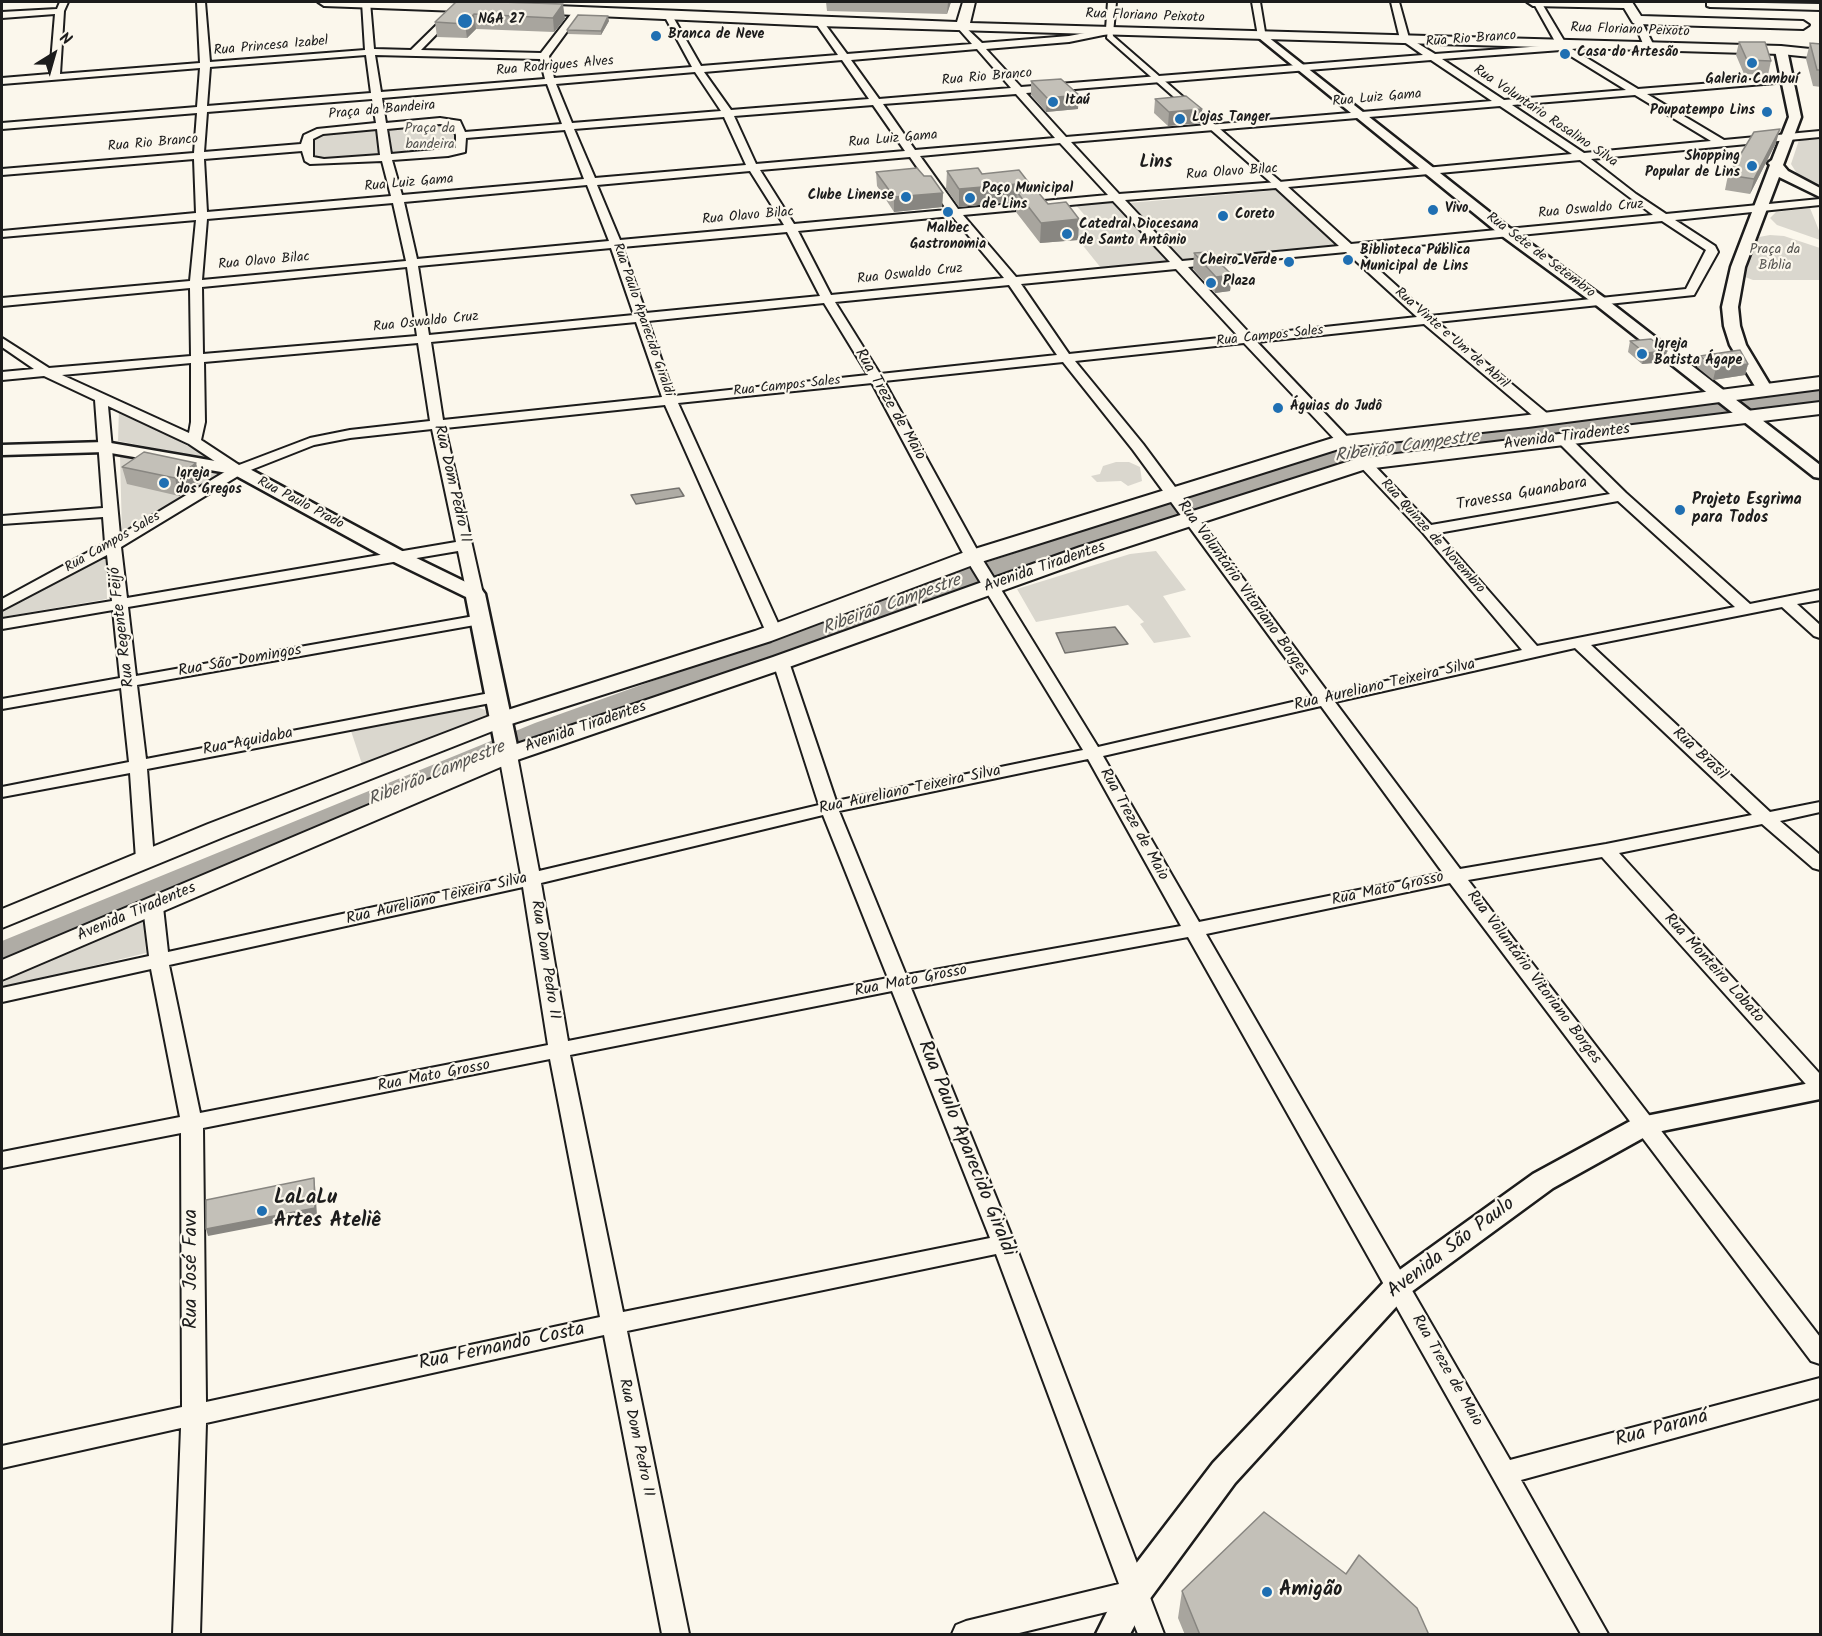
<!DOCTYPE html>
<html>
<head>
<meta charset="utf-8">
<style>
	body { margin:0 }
	#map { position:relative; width:1822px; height:1636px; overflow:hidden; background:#fbf7ec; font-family:Kalam,sans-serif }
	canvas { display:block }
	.frame { position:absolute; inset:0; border:3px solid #1c1c1c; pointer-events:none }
	.north { position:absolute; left:24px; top:24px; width:60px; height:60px; -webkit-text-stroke:4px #fbf7ec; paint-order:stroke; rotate:37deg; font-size:16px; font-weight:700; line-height:24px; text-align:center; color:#1c1c1c }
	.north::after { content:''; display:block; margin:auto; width:21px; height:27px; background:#1c1c1c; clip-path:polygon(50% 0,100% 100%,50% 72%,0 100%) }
</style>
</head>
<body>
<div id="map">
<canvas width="1822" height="1636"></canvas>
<div class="frame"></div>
<div class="north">N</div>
</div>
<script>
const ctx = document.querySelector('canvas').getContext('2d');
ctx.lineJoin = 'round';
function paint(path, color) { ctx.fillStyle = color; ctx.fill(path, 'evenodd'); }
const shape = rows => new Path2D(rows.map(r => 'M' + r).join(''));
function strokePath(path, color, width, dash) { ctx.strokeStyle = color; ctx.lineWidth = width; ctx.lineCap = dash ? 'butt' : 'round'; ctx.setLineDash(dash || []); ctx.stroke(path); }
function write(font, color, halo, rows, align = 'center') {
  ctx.font = font + ' Kalam,sans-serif'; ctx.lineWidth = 4.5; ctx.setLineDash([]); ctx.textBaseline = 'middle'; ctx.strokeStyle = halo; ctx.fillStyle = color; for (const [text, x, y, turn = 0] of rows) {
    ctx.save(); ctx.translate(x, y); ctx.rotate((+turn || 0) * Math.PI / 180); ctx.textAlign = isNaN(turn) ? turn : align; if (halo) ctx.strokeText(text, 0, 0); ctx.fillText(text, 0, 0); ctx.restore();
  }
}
paint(shape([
	[456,123,460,150,387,157,382,126],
	[379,126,384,157,311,160,311,135],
	[1820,139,1820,189,1801,180,1791,164,1799,140],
	[1279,190,1339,247,1180,263,1129,203],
	[1119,199,1169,261,1101,268,1064,222,1088,219,1074,203],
	[1810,208,1820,233,1820,240,1777,225,1770,218,1776,212],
	[1770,235,1784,236,1820,248,1820,280,1753,280,1745,277,1744,273,1759,237],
	[119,408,211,459,118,441],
	[120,456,221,474,122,534],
	[1116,462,1129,462,1140,467,1142,481,1128,486,1121,481,1097,482,1091,476,1100,474,1103,466],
	[1156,551,1186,590,1163,596,1191,637,1154,643,1140,624,1144,622,1128,605,1036,622,1017,589,1130,554],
	[106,556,107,599,2,617,2,611],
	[474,706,485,710,487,715,485,719,366,765,362,764,351,731],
	[144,918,146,953,2,988,2,983,14,976]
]), '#dad7ce');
const water = shape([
	[679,488,684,496,636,504,631,495,679,488],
	[1115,627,1128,644,1065,653,1056,633,1115,627]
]);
paint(water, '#afaca5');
strokePath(water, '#74726e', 1.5);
paint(shape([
	[1820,388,1820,402,1586,433,1393,454,1337,464,974,585,557,737,15,962,2,966,2,941,535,723,954,573,1323,452,1393,438,1586,419,1820,388]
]), '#afaca5');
const pedestrian = shape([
	[1108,30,1112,30,1113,36,1282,183,1282,187,1276,187,1107,38,1108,30]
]);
const minor = shape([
	[60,2,68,2,64,11,60,74,200,63,197,2,205,2,210,62,365,50,362,2,370,2,374,49,411,50,460,2,468,2,421,50,541,53,575,9,581,9,582,11,549,56,554,78,692,67,665,17,669,14,673,17,701,66,838,55,815,22,819,19,822,20,847,54,972,44,957,27,962,24,982,43,1069,36,1106,29,1108,2,1116,2,1113,33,1069,42,986,49,1021,87,1423,55,1400,39,1391,2,1399,2,1409,38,1435,54,1557,45,1533,2,1541,2,1566,44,1590,43,1590,47,1572,49,1638,89,1790,77,1792,79,1787,82,1647,94,1724,140,1820,131,1820,137,1591,159,1636,194,1666,214,1820,199,1820,205,1675,220,1715,246,1718,252,1694,295,1437,322,1549,415,1551,418,1549,421,1539,421,1424,324,1257,342,1431,525,1610,494,1557,441,1555,438,1557,435,1562,434,1567,435,1626,493,1750,604,1820,590,1820,600,1797,604,1820,625,1820,638,1814,636,1782,607,1591,645,1770,812,1820,802,1820,812,1780,821,1820,855,1820,870,1813,868,1762,824,1619,853,1820,1074,1820,1094,1813,1092,1602,857,1468,880,1820,1337,1820,1364,1811,1361,1450,883,1206,934,1510,1460,1820,1378,1820,1398,1521,1480,1608,1634,1581,1634,1188,937,911,988,1015,1244,1164,1634,1138,1634,1127,1607,1015,1634,952,1634,956,1625,966,1621,1119,1584,996,1254,627,1331,689,1634,662,1634,604,1335,206,1423,200,1634,173,1634,181,1428,2,1468,2,1446,182,1407,181,1133,2,1168,2,1152,180,1117,151,969,2,1002,2,988,149,956,143,907,146,903,153,901,160,903,163,907,168,952,521,875,499,755,502,751,508,750,514,751,517,755,539,871,819,805,773,662,781,657,789,662,836,801,1083,750,965,557,872,383,678,403,782,632,780,635,768,635,766,632,665,405,445,428,472,545,483,594,480,597,470,597,467,594,458,551,128,607,136,676,480,615,486,617,488,620,486,623,137,685,146,759,495,692,501,693,503,697,501,701,147,769,154,859,152,863,145,865,138,863,136,859,130,773,2,797,2,787,129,762,121,688,2,709,2,699,120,678,113,610,2,629,2,619,112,601,107,555,2,610,2,599,105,543,103,517,2,524,2,516,103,508,95,400,44,376,2,380,2,372,34,369,2,347,2,338,49,368,191,356,190,288,2,306,2,298,190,281,196,220,2,237,2,231,196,213,194,159,2,175,2,169,194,153,197,113,2,129,2,123,197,107,200,68,2,84,2,78,50,74,55,14,2,18,2,12,57,9,60,2],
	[977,49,1011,88,879,99,851,60,977,49],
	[1561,50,1626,90,1504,100,1442,59,1561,50],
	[366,55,371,93,207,106,210,67,366,55],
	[375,55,540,59,545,79,381,92,375,55],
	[842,60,869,99,731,110,704,72,842,60],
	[1431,60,1492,101,1066,137,1026,93,1431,60],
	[695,72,721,111,572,123,556,84,695,72],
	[547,84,562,124,465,132,460,121,440,118,386,123,382,98,547,84],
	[1016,94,1055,138,915,150,883,104,1016,94],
	[1635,95,1711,141,1584,153,1512,105,1635,95],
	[372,99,376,123,317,129,304,135,301,144,204,152,207,112,372,99],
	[873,105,905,151,756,164,734,116,873,105],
	[1500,106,1572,154,1279,182,1119,194,1071,142,1500,106],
	[724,117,746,165,595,178,574,129,724,117],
	[440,124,452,126,456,135,456,148,391,154,387,129,440,124],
	[377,129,380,155,324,159,313,157,313,139,323,134,377,129],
	[565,130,584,179,402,195,392,160,448,156,465,152,466,138,565,130],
	[1060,143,1108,195,958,209,920,156,1060,143],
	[302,151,305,161,310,164,382,161,391,196,207,212,204,159,302,151],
	[910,157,947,210,794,224,760,170,910,157],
	[1580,160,1653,215,1351,244,1288,187,1580,160],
	[750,171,784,225,620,240,597,185,750,171],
	[587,185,609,241,417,259,404,202,587,185],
	[1276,188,1339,246,1182,261,1125,200,1276,188],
	[1113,201,1170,262,1016,277,963,215,1113,201],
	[393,203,406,261,202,280,207,219,393,203],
	[952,216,1004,278,831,295,798,231,952,216],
	[1662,221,1706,250,1686,289,1430,316,1358,251,1662,221],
	[787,232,820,296,646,313,622,247,787,232],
	[611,248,634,315,429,335,418,266,611,248],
	[1346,252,1417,317,1251,335,1188,267,1346,252],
	[407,267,417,336,203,354,202,287,407,267],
	[1176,269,1238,336,1069,354,1021,284,1176,269],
	[1009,285,1057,355,880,374,835,302,1009,285],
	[824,303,868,375,674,396,648,321,824,303],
	[636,322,662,397,443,420,431,342,636,322],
	[418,343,430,421,350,430,310,438,239,465,201,440,205,422,204,362,418,343],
	[1244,343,1423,533,1522,650,1329,694,1143,444,1075,361,1244,343],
	[1063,362,1133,450,1314,697,1098,747,981,557,884,381,1063,362],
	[191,363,191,422,189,433,62,375,191,363],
	[108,406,189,444,228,470,120,535,108,406],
	[432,429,456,542,127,598,121,547,243,473,314,445,350,438,432,429],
	[1618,501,1735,607,1537,646,1438,533,1618,501],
	[1575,648,1752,815,1606,844,1460,869,1335,702,1575,648],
	[1321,706,1443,873,1199,922,1103,756,1321,706],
	[1088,759,1181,926,906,975,839,811,1088,759],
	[823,815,888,978,568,1041,541,883,823,815],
	[523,887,548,1045,200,1113,169,965,523,887],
	[892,991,990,1238,623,1312,570,1055,892,991],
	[550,1059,600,1317,206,1402,203,1128,550,1059],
	[1252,2,1260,2,1266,38,1258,36,1252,2],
	[1707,2,1820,4,1820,10,1710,7,1707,6,1707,2],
	[1634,18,1641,20,1654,46,1652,48,1644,46,1633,20,1634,18]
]);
const tertiary = shape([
	[1263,33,1512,230,1606,299,1820,465,1820,478,1814,477,1596,305,1502,236,1259,38,1259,34,1263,33],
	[1781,47,1787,50,1801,117,1783,165,1788,171,1820,188,1820,197,1779,177,1745,267,1738,307,1740,326,1746,345,1773,390,1765,395,1759,393,1730,345,1724,326,1722,307,1731,267,1770,165,1768,163,1772,160,1789,117,1775,50,1781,47],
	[105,442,244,466,404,552,482,590,485,594,519,755,516,760,508,761,500,760,497,755,466,597,390,560,233,474,105,452,2,455,2,445,105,442],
	[1820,1081,1820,1099,1652,1133,1553,1188,1407,1295,1235,1483,1146,1604,1130,1634,1096,1634,1122,1582,1213,1463,1387,1279,1533,1174,1636,1118,1820,1081]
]);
const secondary = shape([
	[318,2,411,2,486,4,492,8,486,12,324,6,318,2],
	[963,2,975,2,970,23,1781,46,1820,50,1820,58,1781,54,819,26,531,13,525,9,531,5,957,22,963,2],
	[1527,2,1632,2,1641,16,1803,21,1809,25,1803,29,1637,24,1633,23,1624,8,1533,6,1527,2],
	[1820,377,1820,389,1528,427,1345,447,981,562,771,641,508,725,226,836,2,928,2,909,208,824,492,715,755,631,965,552,1336,437,1528,415,1820,377],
	[1820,402,1820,414,1366,469,1096,557,789,667,517,760,2,980,2,960,499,750,773,657,1080,547,1356,459,1820,402]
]);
strokePath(pedestrian, '#1c1c1c', 4);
strokePath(minor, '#1c1c1c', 4);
strokePath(tertiary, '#1c1c1c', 5);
strokePath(secondary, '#1c1c1c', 4);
paint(pedestrian, '#fbf7ec');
paint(minor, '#fbf7ec');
paint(tertiary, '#fbf7ec');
paint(secondary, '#fbf7ec');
paint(shape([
	[456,2,565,19,554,32,476,29,467,38,437,37,435,22],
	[826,2,951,2,947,14,827,11],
	[609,21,601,35,568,34,567,30],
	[1739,42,1771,61,1768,75,1744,74,1736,55],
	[1810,43,1821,44,1821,87,1813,86,1806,59],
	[1031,81,1078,109,1046,112,1031,95],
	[1155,99,1200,123,1168,126,1154,113],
	[1776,143,1750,194,1725,190,1728,175],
	[947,171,982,174,1029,183,1029,191,1048,204,1079,219,1078,240,1040,243,1016,212,1016,201,959,207,946,189],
	[876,172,924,176,943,193,942,207,894,212,877,186],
	[1194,253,1232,275,1230,291,1215,293,1193,269],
	[1630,341,1667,351,1664,362,1642,364,1628,352],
	[1700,356,1748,364,1745,375,1713,380,1697,367],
	[122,467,201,481,179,496,127,484],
	[1346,1574,1429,1635,1185,1635,1178,1618,1182,1591]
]), '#a8a59e');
paint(shape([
	[948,2,951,2,947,14],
	[563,4,565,19,554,32,553,18],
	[474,14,476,29,467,38,465,24],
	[608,16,609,21,601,35,601,31],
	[1079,95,1078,109,1046,112,1047,98],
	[1202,109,1200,123,1168,126,1169,112],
	[1780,129,1776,143,1750,194,1754,179],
	[1029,183,1028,200,1017,192,1016,201,959,207,959,189],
	[943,193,942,207,894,212,894,197],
	[1079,219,1078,240,1040,243,1041,223],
	[1232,275,1230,291,1215,293,1216,277],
	[1667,351,1664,362,1642,364,1645,353],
	[1748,364,1745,375,1713,380,1716,368],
	[196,463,201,481,179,496,175,478],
	[314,1178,315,1185,317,1215,208,1236,206,1229]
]), '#888681');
const building = shape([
	[456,2,500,2,563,4,553,18,474,14,465,24,435,22,456,2],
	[578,15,608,16,601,31,567,30,578,15],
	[1739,42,1765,42,1771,61,1747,60,1739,42],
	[1810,43,1821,44,1821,70,1817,70,1810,43],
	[1061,79,1079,95,1047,98,1031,81,1061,79],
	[1186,96,1202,109,1169,112,1155,99,1186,96],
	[1780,129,1754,179,1728,175,1754,132,1780,129],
	[917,168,924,176,931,176,943,193,894,197,876,172,917,168],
	[978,168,982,174,1019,170,1029,183,959,189,947,171,978,168],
	[1037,191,1048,204,1066,202,1079,219,1041,223,1017,192,1037,191],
	[1209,252,1232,275,1216,277,1194,253,1209,252],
	[1651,339,1667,351,1645,353,1630,341,1651,339],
	[1740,350,1748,364,1716,368,1700,356,1740,350],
	[144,452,196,463,175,478,122,467,144,452],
	[314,1178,315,1208,206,1229,206,1200,314,1178],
	[1264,1512,1346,1574,1359,1555,1417,1608,1429,1635,1200,1635,1182,1591,1264,1512]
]);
paint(building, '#c3c0b8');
strokePath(building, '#888681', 1.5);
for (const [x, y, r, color] of [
	[465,21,8,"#1f6fb2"],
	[656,36,6,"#1f6fb2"],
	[1565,54,6,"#1f6fb2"],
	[1752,63,6,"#1f6fb2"],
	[1053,102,6,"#1f6fb2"],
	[1767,112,6,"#1f6fb2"],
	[1180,119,6,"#1f6fb2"],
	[1752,166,6,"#1f6fb2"],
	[906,197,6,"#1f6fb2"],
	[970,198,6,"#1f6fb2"],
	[1433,210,6,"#1f6fb2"],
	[948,212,6,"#1f6fb2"],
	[1223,216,6,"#1f6fb2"],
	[1067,234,6,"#1f6fb2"],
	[1348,260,6,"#1f6fb2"],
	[1289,262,6,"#1f6fb2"],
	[1211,283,6,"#1f6fb2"],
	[1642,354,6,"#1f6fb2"],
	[1278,408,6,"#1f6fb2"],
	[164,483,6,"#1f6fb2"],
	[1680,510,6,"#1f6fb2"],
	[262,1211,6,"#1f6fb2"],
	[1267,1592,6,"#1f6fb2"]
]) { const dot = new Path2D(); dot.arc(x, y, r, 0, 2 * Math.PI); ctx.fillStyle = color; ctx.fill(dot); strokePath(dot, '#fbf7ec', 2); }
write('14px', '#1c1c1c', '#fbf7ec', [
	["Rua Floriano Peixoto",1145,17,2],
	["Rua Floriano Peixoto",1630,31,2],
	["Rua Rio Branco",1471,40,-4],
	["Rua Princesa Izabel",271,47,-5],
	["Rua Rodrigues Alves",555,67,-5],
	["Rua Rio Branco",987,78,-5],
	["Rua Luiz Gama",1377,99,-5],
	["Praça da Bandeira",382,111,-5],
	["Rua Voluntário Rosalino Silva",1545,117,34],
	["Rua Luiz Gama",893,140,-5],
	["Rua Rio Branco",153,144,-5],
	["Rua Olavo Bilac",1232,173,-4],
	["Rua Luiz Gama",409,184,-5],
	["Rua Oswaldo Cruz",1591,210,-5],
	["Rua Olavo Bilac",748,217,-5],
	["Rua Sete de Setembro",1540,256,37],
	["Rua Olavo Bilac",264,262,-5],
	["Rua Oswaldo Cruz",910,275,-6],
	["Rua Paulo Aparecido Giraldi",642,320,71],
	["Rua Oswaldo Cruz",426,323,-6],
	["Rua Campos Sales",1270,337,-6],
	["Rua Vinte e Um de Abril",1451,339,41],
	["Rua Campos Sales",787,387,-6],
	["Rua Paulo Prado",300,504,28],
	["Rua Quinze de Novembro",1432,537,48],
	["Rua Campos Sales",113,543,-30]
]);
write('bold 14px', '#1c1c1c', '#fbf7ec', [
	["NGA 27",478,21],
	["Branca de Neve",668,36],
	["Casa do Artesão",1577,54],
	["Galeria Cambuí",1752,81,"center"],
	["Itaú",1065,102],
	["Poupatempo Lins",1755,112,"right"],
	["Lojas Tanger",1192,119],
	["Shopping",1740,158,"right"],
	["Popular de Lins",1740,174,"right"],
	["Paço Municipal",982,190],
	["de Lins",982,206],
	["Clube Linense",894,197,"right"],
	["Vivo",1445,210],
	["Coreto",1235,216],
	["Catedral Diocesana",1079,226],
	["de Santo Antônio",1079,242],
	["Malbec",948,230,"center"],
	["Gastronomia",948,246,"center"],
	["Biblioteca Pública",1360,252],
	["Municipal de Lins",1360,268],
	["Cheiro Verde",1277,262,"right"],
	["Plaza",1223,283],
	["Igreja",1654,346],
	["Batista Ágape",1654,362],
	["Águias do Judô",1290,408],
	["Igreja",176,475],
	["dos Gregos",176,491]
], 'left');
write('14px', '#555451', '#fbf7ec', [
	["Praça da",430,130],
	["bandeira",430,146],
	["Praça da",1775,251],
	["Bíblia",1775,267]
]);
write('16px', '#1c1c1c', '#fbf7ec', [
	["Rua Treze de Maio",889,405,60],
	["Avenida Tiradentes",1567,438,-7],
	["Rua Dom Pedro II",451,484,77],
	["Travessa Guanabara",1522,495,-10],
	["Avenida Tiradentes",1045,568,-19],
	["Rua Voluntário Vitoriano Borges",1242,589,54],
	["Rua Regente Feijó",123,627,-97],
	["Rua São Domingos",240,662,-10],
	["Rua Aureliano Teixeira Silva",1385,686,-13],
	["Avenida Tiradentes",586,728,-19],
	["Rua Aquidaba",248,743,-11],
	["Rua Brasil",1699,755,43],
	["Rua Aureliano Teixeira Silva",910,791,-12],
	["Rua Treze de Maio",1133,825,61],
	["Rua Mato Grosso",1388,890,-12],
	["Rua Aureliano Teixeira Silva",437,900,-13],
	["Avenida Tiradentes",137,913,-23],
	["Rua Dom Pedro II",544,960,81],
	["Rua Monteiro Lobato",1713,969,48],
	["Rua Voluntário Vitoriano Borges",1533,978,53],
	["Rua Mato Grosso",911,982,-11],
	["Rua Mato Grosso",434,1077,-11],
	["Rua Treze de Maio",1446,1371,60],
	["Rua Dom Pedro II",635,1438,78]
]);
write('bold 16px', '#1c1c1c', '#fbf7ec', [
	["Projeto Esgrima",1692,501],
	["para Todos",1692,519]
], 'left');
write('bold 18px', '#1c1c1c', '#fbf7ec', [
	["Lins",1156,164]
]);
write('italic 18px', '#575653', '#fbf7ec', [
	["Ribeirão Campestre",1407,448,-8],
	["Ribeirão Campestre",892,606,-20],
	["Ribeirão Campestre",437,775,-22]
]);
write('20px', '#1c1c1c', '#fbf7ec', [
	["Rua Paulo Aparecido Giraldi",965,1149,68],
	["Avenida São Paulo",1452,1249,-37],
	["Rua José Fava",193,1269,-90],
	["Rua Fernando Costa",502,1348,-12],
	["Rua Paraná",1662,1430,-15]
]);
write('bold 20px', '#1c1c1c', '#fbf7ec', [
	["LaLaLu",274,1200],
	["Artes Ateliê",274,1223],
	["Amigão",1279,1592]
], 'left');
</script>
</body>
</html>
